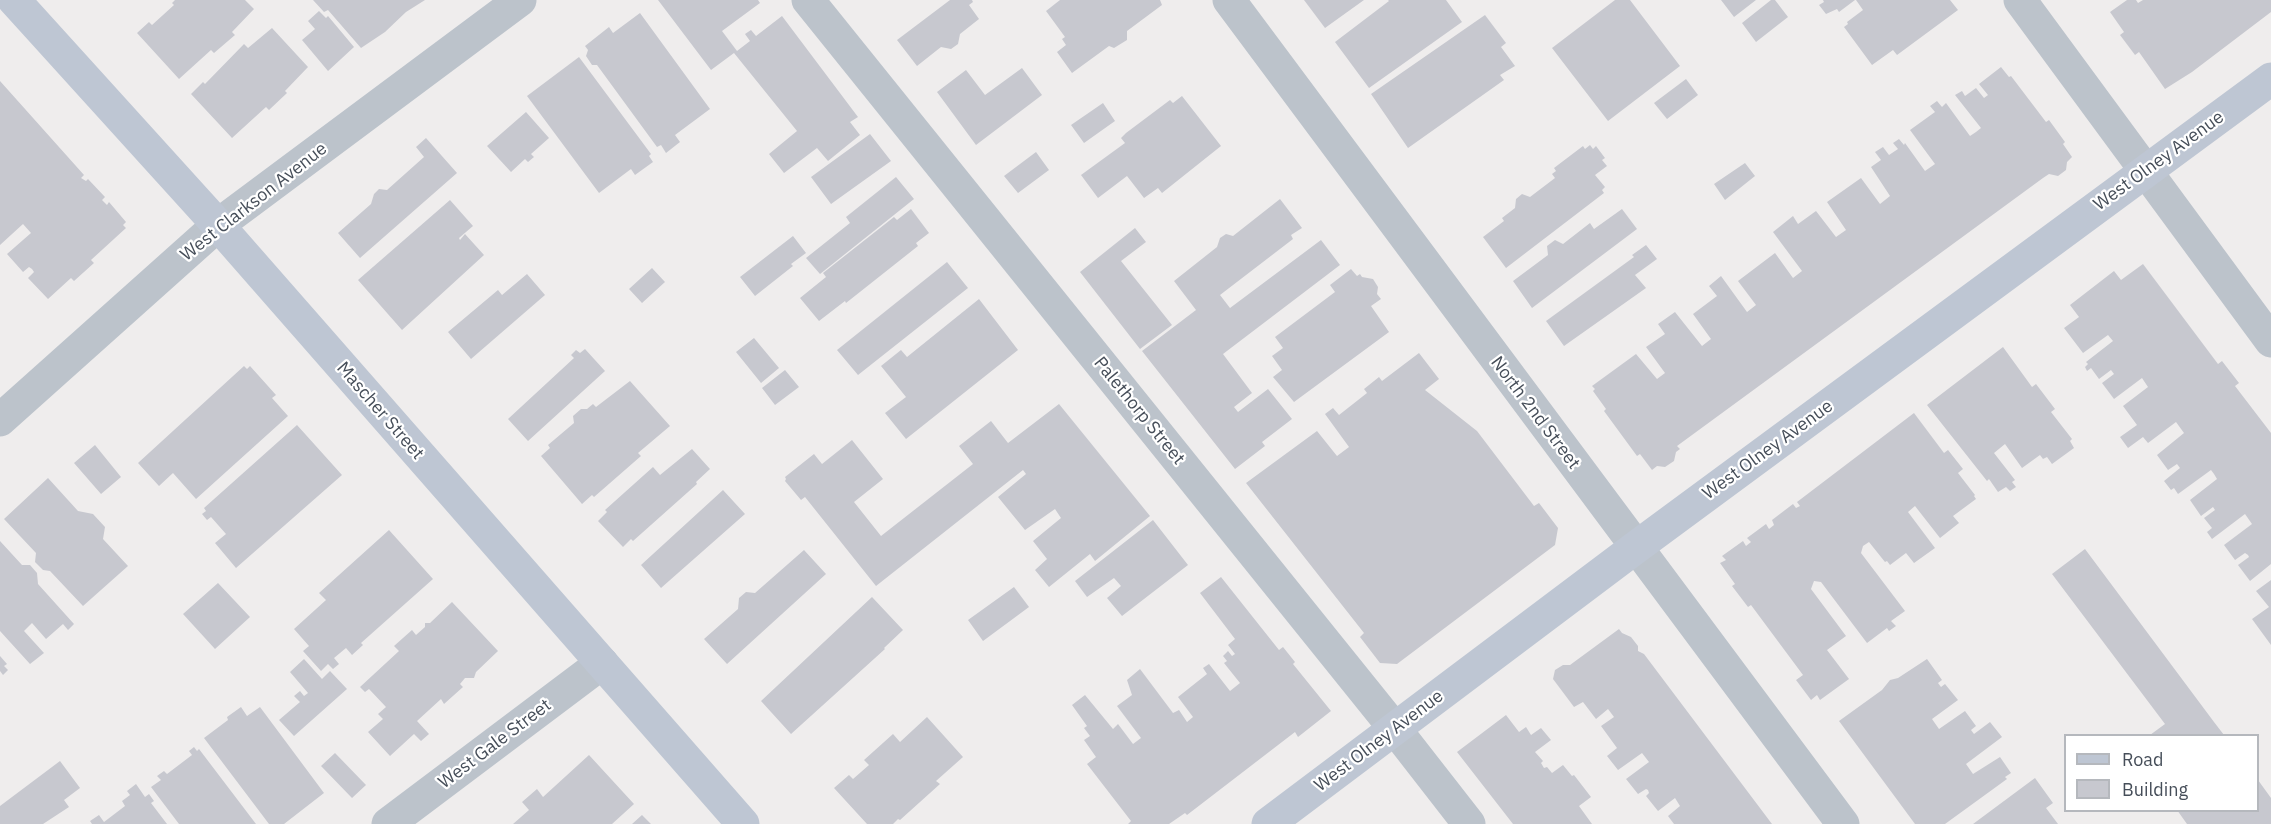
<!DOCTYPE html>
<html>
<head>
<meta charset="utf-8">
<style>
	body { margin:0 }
	#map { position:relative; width:2271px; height:824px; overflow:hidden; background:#efeded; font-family:"IBM Plex Sans",sans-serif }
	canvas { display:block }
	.legend { position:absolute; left:2064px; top:734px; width:195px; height:78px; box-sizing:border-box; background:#fff; border:2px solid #b5b8bd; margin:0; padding:8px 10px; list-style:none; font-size:18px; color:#464e59 }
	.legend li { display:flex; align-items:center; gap:12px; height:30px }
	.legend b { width:30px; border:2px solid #b5b8bd }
</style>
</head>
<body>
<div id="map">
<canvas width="2271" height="824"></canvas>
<ul class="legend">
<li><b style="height:8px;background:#bec6d3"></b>Road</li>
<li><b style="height:16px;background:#c7c8cf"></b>Building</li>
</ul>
</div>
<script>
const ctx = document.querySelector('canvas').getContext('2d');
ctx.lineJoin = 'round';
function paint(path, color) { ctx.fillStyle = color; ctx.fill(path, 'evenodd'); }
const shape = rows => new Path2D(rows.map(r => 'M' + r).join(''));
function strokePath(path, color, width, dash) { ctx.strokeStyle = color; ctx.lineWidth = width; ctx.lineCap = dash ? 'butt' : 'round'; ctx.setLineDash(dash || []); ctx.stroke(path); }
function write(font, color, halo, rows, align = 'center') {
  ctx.font = font + ' "IBM Plex Sans",sans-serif'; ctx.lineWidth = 4.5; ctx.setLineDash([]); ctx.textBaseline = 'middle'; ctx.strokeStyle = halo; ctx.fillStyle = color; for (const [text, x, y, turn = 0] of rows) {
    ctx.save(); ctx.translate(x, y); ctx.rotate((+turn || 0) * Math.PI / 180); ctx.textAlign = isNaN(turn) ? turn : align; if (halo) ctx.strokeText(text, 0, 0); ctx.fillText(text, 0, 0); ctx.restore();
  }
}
paint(shape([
	[175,0,245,0,254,9,232,32,235,35,214,53,211,50,179,79,137,33,149,22,152,25,174,5,172,3],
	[313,0,425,0,406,12,385,32,361,48,328,10,324,12],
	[658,0,758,0,760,3,722,31,737,51,750,41,745,34,751,30,756,36,782,16,858,117,850,122,860,135,828,161,817,148,784,173,769,154,797,131,734,53,711,70],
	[950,0,972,0,973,2,969,5,979,19,960,34,958,44,951,49,941,47,917,66,897,40],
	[1060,0,1160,0,1162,5,1127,31,1127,40,1114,48,1109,46,1072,73,1057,52,1066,45,1062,39,1065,37,1046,11],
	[1304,0,1364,0,1325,28],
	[1388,0,1446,0,1462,22,1369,88,1335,42,1389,1],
	[1615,0,1630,0,1680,66,1608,121,1552,48],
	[1721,0,1756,0,1734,17],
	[1771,0,1775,0,1788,17,1756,42,1742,23],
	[1823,0,1855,0,1839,12,1837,9,1826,14,1819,5,1824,2],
	[1856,0,1950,0,1958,10,1897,55,1893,50,1872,65,1844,27,1848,24,1847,22,1863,10],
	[2127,0,2136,0,2138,3,2143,0,2271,0,2271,12,2192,72,2165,89,2139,52,2135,55,2120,35,2124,32,2110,12],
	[319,11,326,18,328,16,354,47,328,71,302,40,315,29,308,21],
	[640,13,710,109,675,135,680,142,666,153,661,145,657,147,597,65,592,65,586,56,588,50,585,46,609,27,613,33],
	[1485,15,1506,43,1501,47,1515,66,1500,75,1504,80,1408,148,1371,94],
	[272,28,308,67,285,91,287,93,269,110,266,107,232,138,191,94,203,82,205,84,244,44,248,48],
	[579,57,651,154,649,156,653,162,635,175,631,169,599,193,527,96],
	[2001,67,2009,77,2011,76,2046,122,2049,120,2065,142,2063,144,2072,157,2067,162,2066,170,2058,176,2049,174,2043,178,1677,446,1680,449,1676,452,1674,461,1665,467,1657,466,1652,470,1640,454,1637,456,1604,411,1606,409,1593,391,1595,389,1592,386,1636,354,1657,379,1665,373,1646,347,1665,334,1658,324,1675,312,1702,346,1711,339,1693,314,1717,296,1709,286,1721,276,1747,312,1756,305,1738,281,1775,253,1793,278,1802,271,1773,232,1793,216,1798,224,1816,211,1836,237,1846,230,1827,202,1861,178,1880,204,1890,196,1871,167,1881,160,1875,152,1883,147,1889,155,1898,149,1893,143,1899,139,1904,145,1905,143,1925,171,1935,164,1910,130,1935,112,1930,106,1937,101,1942,107,1946,103,1970,136,1976,132,1981,128,1955,95,1962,91,1965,96,1976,88,1984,98,1988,95,1979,84],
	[1022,68,1042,95,976,145,937,92,966,70,985,95],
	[1686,79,1698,95,1667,119,1654,103],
	[0,81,84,175,81,178,86,181,88,179,105,197,102,200,107,205,109,202,126,222,123,225,126,228,91,260,94,263,74,281,71,278,48,299,28,278,34,272,32,269,29,267,23,272,7,254,31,233,23,224,0,245],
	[1182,96,1221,146,1162,193,1158,188,1144,198,1127,176,1098,198,1081,175,1125,143,1121,138,1126,133,1170,100,1173,103],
	[1103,103,1115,121,1084,143,1071,125],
	[526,112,549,138,531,154,534,157,528,162,525,159,511,172,487,146],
	[870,134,891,161,831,204,811,177],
	[426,138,457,173,360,258,338,233,371,204,374,194,379,189,387,190,424,157,416,147],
	[1590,145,1593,149,1596,146,1605,158,1602,160,1607,166,1595,175,1605,187,1602,190,1604,193,1506,268,1483,237,1504,221,1502,218,1515,208,1516,199,1522,194,1530,197,1555,178,1552,174,1556,171,1554,168,1583,146,1585,149],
	[1036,152,1049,170,1018,193,1004,176],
	[1745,163,1755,176,1725,200,1714,184],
	[896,177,914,199,820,274,806,258,850,223,846,217],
	[1280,199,1302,228,1291,235,1293,239,1220,295,1230,308,1321,240,1340,265,1223,354,1252,393,1234,407,1238,412,1268,389,1292,419,1262,442,1265,446,1235,469,1142,351,1196,310,1174,281,1217,247,1220,238,1226,234,1233,236],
	[450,200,473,226,459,238,460,240,465,234,484,255,402,330,358,280],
	[911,209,929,233,916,243,918,246,846,303,845,301,819,321,800,298,826,277,823,273,894,217,897,220],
	[1622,209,1637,229,1532,308,1513,281,1548,255,1547,246,1555,240,1563,244,1590,223,1594,229],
	[1135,228,1146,242,1121,261,1172,325,1140,349,1080,272],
	[793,236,806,253,791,264,793,266,755,296,740,277],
	[1646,245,1657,259,1635,275,1646,288,1564,346,1546,321,1634,257,1632,255],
	[947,262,968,288,858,375,837,350],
	[2143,264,2218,364,2222,361,2239,383,2235,386,2271,433,2271,564,2250,581,2238,565,2249,557,2248,555,2245,553,2235,560,2224,545,2252,524,2245,514,2212,539,2207,532,2212,528,2204,518,2215,510,2213,507,2201,516,2190,500,2217,479,2214,474,2211,470,2178,494,2174,488,2171,490,2164,481,2180,468,2177,464,2168,470,2157,455,2184,433,2176,422,2148,443,2143,437,2128,448,2120,437,2137,425,2123,406,2148,387,2142,378,2114,399,2102,383,2114,374,2111,370,2099,379,2091,368,2087,371,2085,367,2088,364,2086,362,2113,341,2108,335,2083,353,2064,328,2079,317,2070,305,2114,271,2121,280],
	[652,268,665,282,642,303,629,289],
	[1351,269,1357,276,1360,274,1362,277,1373,279,1378,287,1377,294,1381,299,1371,306,1389,332,1294,402,1273,377,1282,370,1272,356,1283,348,1275,337,1335,292,1330,285],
	[527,274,545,295,471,359,448,332,498,290,502,295],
	[979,299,1018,350,906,439,885,413,906,397,881,366,901,350,907,357],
	[754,338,779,368,761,383,736,352],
	[2003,347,2032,387,2036,384,2055,409,2051,412,2072,439,2070,441,2074,448,2052,464,2047,457,2043,459,2040,455,2022,468,2005,444,1994,453,2015,480,2012,482,2016,487,2010,491,2006,487,1998,492,1989,479,1987,481,1927,405],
	[585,349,605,371,528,441,508,419,574,358,571,355,576,350,580,353],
	[1419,353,1439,379,1425,390,1477,431,1534,506,1539,503,1558,528,1555,545,1397,664,1380,663,1360,637,1364,633,1246,483,1317,431,1337,456,1349,447,1325,414,1333,408,1339,415,1367,393,1364,389,1379,377,1382,381],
	[244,366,247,369,250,366,276,395,272,398,288,416,196,499,173,473,159,486,138,463],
	[785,370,799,387,775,405,762,388],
	[630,381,670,426,638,453,641,456,594,497,592,495,582,504,541,456,550,448,548,445,574,423,573,416,581,409,587,409,593,404,596,407],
	[1059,404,1150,516,1095,561,1090,554,1049,587,1035,570,1047,559,1033,541,1061,518,1055,509,1025,530,998,497,1026,474,1023,470,876,586,805,497,801,500,785,481,786,479,785,477,814,454,822,464,852,440,883,479,854,502,881,536,973,464,959,446,991,421,1008,443],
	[1914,413,1944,453,1948,450,1963,469,1958,473,1975,495,1974,496,1976,499,1953,516,1959,523,1940,538,1915,506,1908,512,1935,548,1914,563,1906,553,1890,565,1887,561,1885,562,1869,542,1863,546,1861,553,1905,611,1891,621,1896,626,1889,631,1887,628,1867,643,1821,582,1814,581,1811,589,1846,636,1827,650,1849,679,1820,700,1817,695,1811,700,1796,680,1803,675,1751,605,1748,607,1732,586,1735,584,1720,563,1726,560,1722,556,1743,541,1746,546,1751,542,1747,538,1766,524,1769,529,1774,525,1772,520,1793,504,1796,508,1800,506,1797,502],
	[297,425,342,475,236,568,215,543,226,534,211,517,207,520,202,514,206,511,204,508],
	[95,445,121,477,101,494,74,463],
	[692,449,710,469,696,482,697,484,633,541,631,539,623,547,598,521,607,512,605,510,653,467,660,475],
	[48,478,78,511,93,514,105,527,103,539,128,566,83,606,50,571,43,570,35,562,36,553,4,519],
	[723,490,745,514,661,588,641,565],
	[1153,520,1188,565,1122,616,1107,598,1121,586,1114,578,1087,597,1075,581],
	[389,530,433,579,361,643,363,645,352,655,346,648,334,658,339,664,333,669,328,664,321,671,303,651,309,646,294,629,326,600,319,593],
	[0,541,22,565,30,565,37,573,38,584,74,624,68,630,63,624,46,639,32,623,24,631,44,653,30,664,0,631],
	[2085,549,2214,722,2224,735,2150,735,2165,724,2052,574],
	[804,550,826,574,727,664,704,639,738,609,739,598,746,592,755,593],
	[1221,577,1279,650,1283,647,1295,662,1293,664,1331,711,1298,737,1295,732,1187,815,1185,813,1169,824,1128,824,1131,821,1087,764,1096,757,1084,740,1090,736,1084,728,1087,726,1072,705,1085,695,1113,729,1118,724,1133,744,1141,738,1117,706,1132,695,1127,680,1140,669,1173,713,1179,710,1187,722,1193,717,1178,697,1207,674,1203,668,1209,664,1230,691,1240,683,1224,663,1227,661,1223,656,1228,651,1232,656,1235,654,1228,645,1235,639,1200,593],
	[2271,580,2271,645,2252,619,2269,607,2256,591],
	[218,583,250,617,215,649,183,614],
	[1014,587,1029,607,983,641,968,620],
	[872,597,903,630,884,648,885,649,791,734,761,701],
	[452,602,498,651,476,672,474,678,465,678,460,684,463,687,444,704,441,699,417,721,429,734,421,741,414,734,390,756,368,732,383,719,378,714,386,707,369,689,365,692,360,687,399,651,394,646,412,630,416,635,425,627,425,623,430,623],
	[1619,629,1622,633,1631,637,1638,646,1638,651,1644,654,1772,824,1674,824,1668,816,1680,806,1675,798,1658,811,1646,796,1649,793,1648,790,1646,789,1638,794,1626,779,1649,762,1642,753,1618,770,1607,756,1617,748,1601,726,1614,717,1608,709,1596,719,1583,702,1574,707,1553,679,1555,670,1563,665,1570,665],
	[0,656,7,664,4,666,8,670,3,675,0,671],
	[304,659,322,679,330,671,347,689,294,736,279,720,300,702,294,696,300,691,304,696,308,693,290,672],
	[1927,659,1942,680,1938,683,1941,687,1945,684,1958,700,1932,719,1939,729,1965,711,1976,726,1971,730,1974,734,1990,722,2002,737,1966,764,1973,774,2000,757,2011,773,2005,777,2007,779,1945,824,1915,824,1839,721,1882,690,1890,680,1898,678],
	[241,707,247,716,260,707,324,793,284,824,269,824,204,738,228,720,227,717],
	[1506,715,1519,732,1526,727,1531,735,1541,728,1551,740,1535,752,1543,761,1541,763,1544,768,1547,767,1552,773,1563,765,1572,776,1574,775,1591,797,1579,806,1592,824,1513,824,1457,752],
	[927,717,963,757,936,781,940,784,900,820,898,819,893,824,867,824,834,788,849,775,853,779,869,765,864,760,893,734,900,742],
	[194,747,197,751,199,749,256,824,179,824,151,787,161,780,157,776,164,771,167,774,192,755,189,751],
	[335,753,366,785,352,798,321,766],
	[589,755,634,804,612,824,513,824,529,810,522,802,537,789,543,797],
	[60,761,80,788,64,800,69,807,43,824,0,824,0,806],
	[2035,778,2053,803,2046,808,2058,824,1973,824],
	[2258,780,2271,798,2271,824,2187,824,2177,810,2258,810],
	[136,784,145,797,149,794,154,801,151,803,167,824,92,824,90,821,99,815,104,822,125,806,122,801,130,795,127,791],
	[642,815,651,824,632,824]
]), '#c7c8cf');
strokePath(shape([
	[808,0,1395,729,1469,824],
	[1229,0,1843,824],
	[2020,0,2271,341],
	[0,420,218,225,520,0],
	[388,824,602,663]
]), '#bcc3cb', 33);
strokePath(shape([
	[14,0,218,225,743,824],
	[1268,824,1635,548,2271,79]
]), '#bec6d3', 33);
write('18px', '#464e59', '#fff', [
	["West Olney Avenue",2159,161,-36],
	["West Clarkson Avenue",254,202,-38],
	["Mascher Street",380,411,49],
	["Palethorp Street",1139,411,51],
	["North 2nd Street",1535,413,53],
	["West Olney Avenue",1768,450,-36],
	["West Olney Avenue",1379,741,-37],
	["West Gale Street",495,744,-37]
]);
</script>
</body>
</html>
